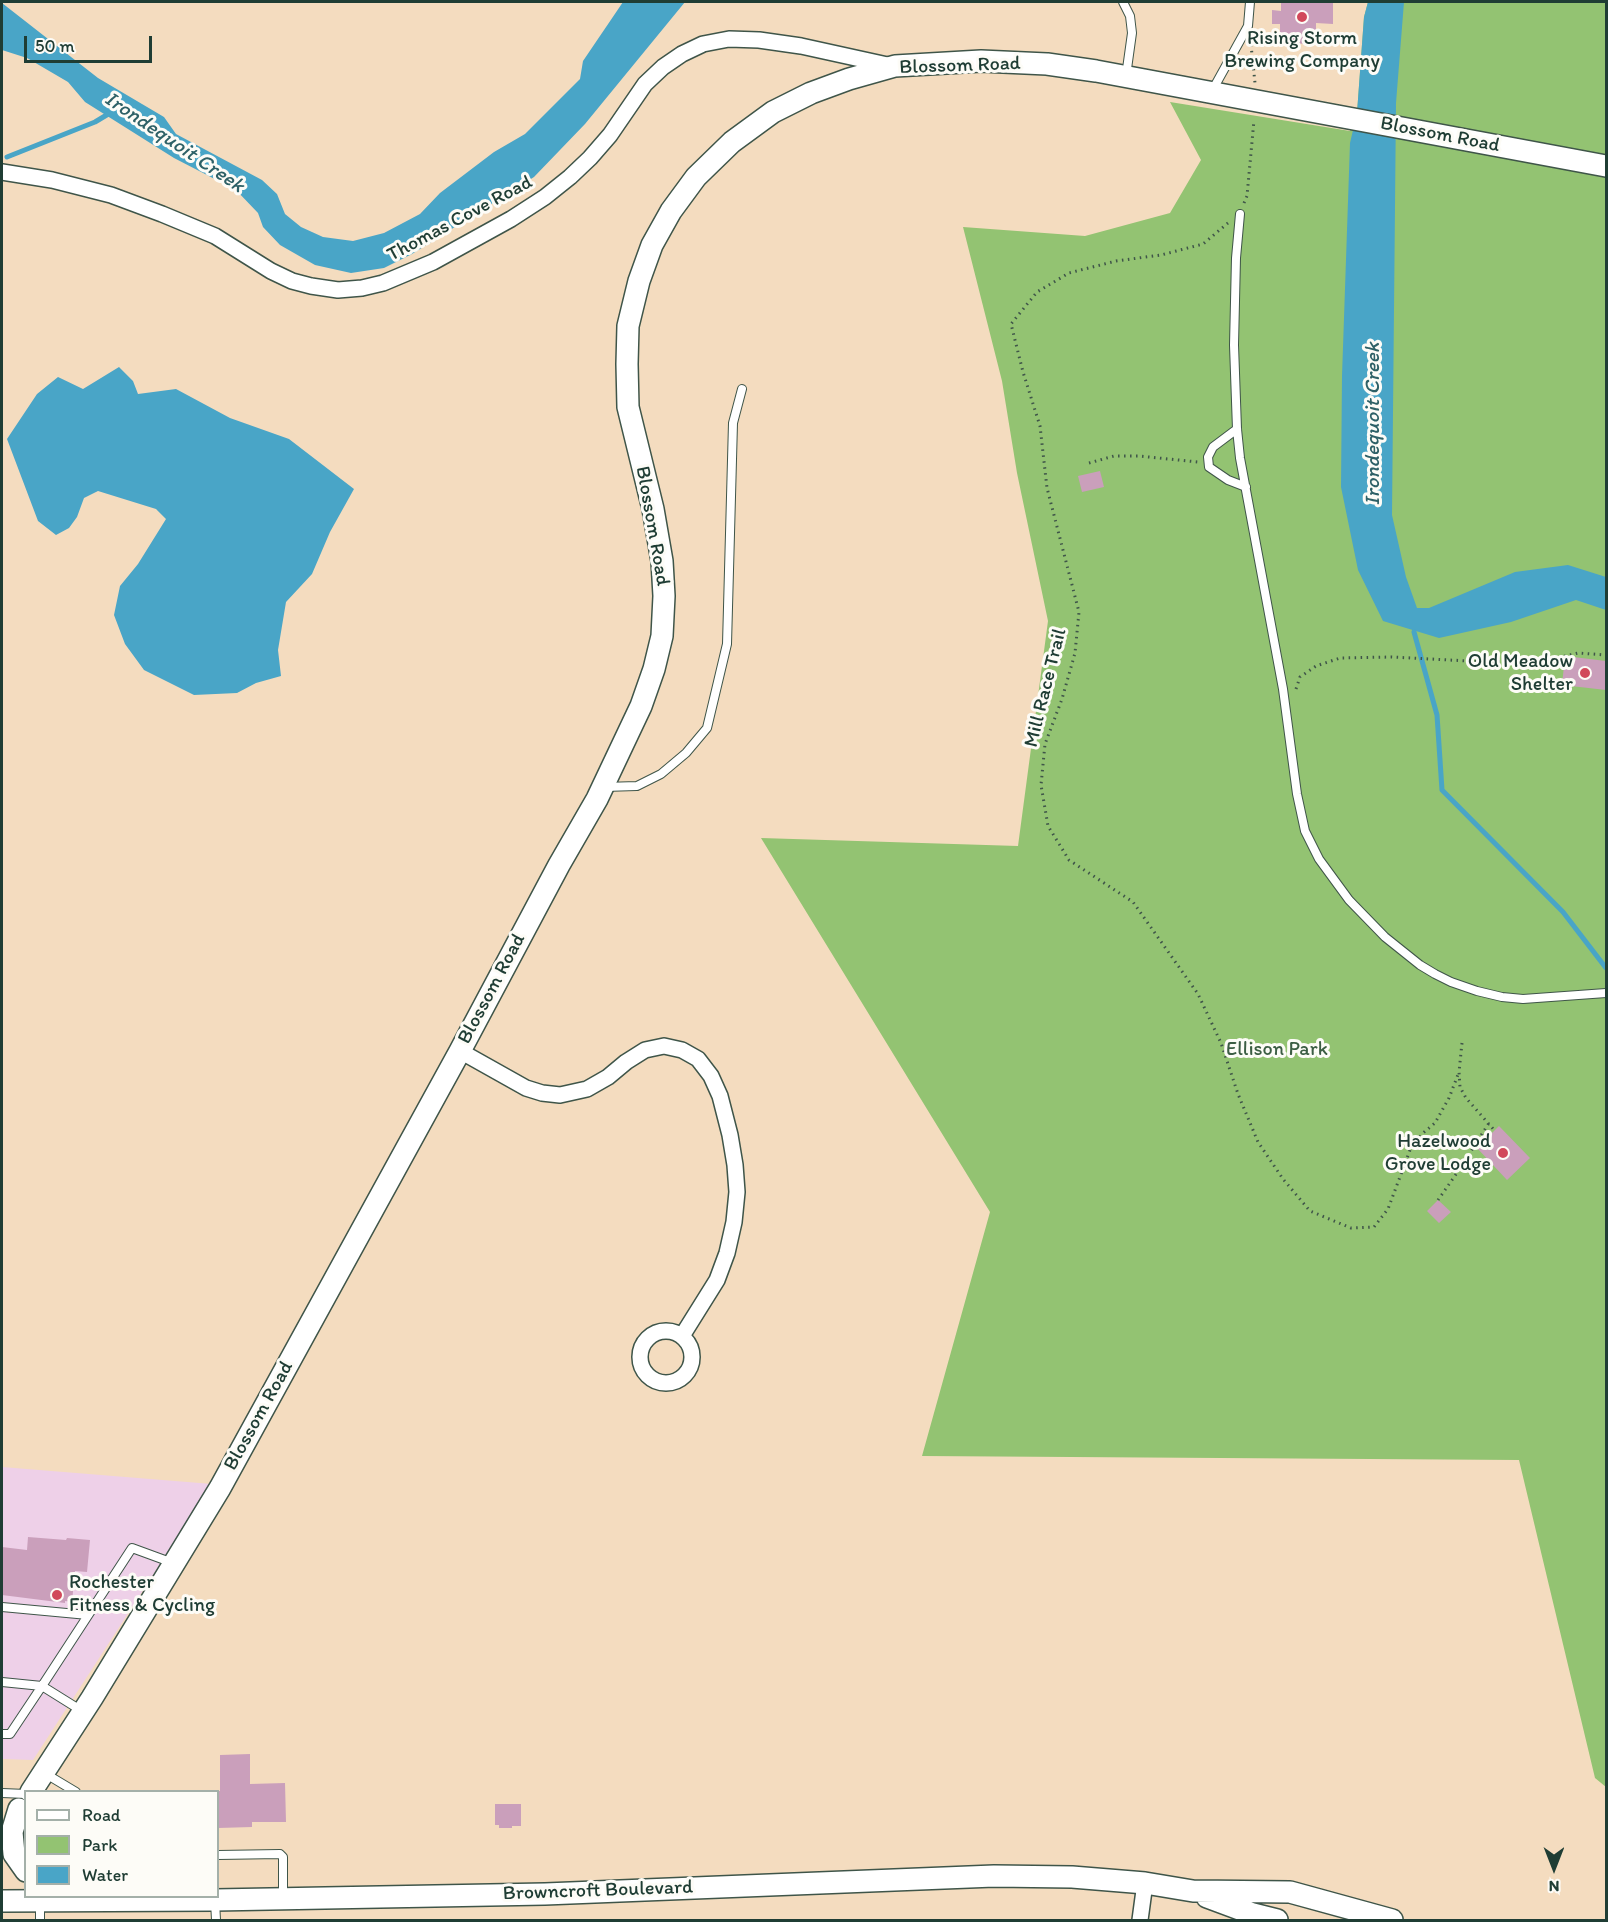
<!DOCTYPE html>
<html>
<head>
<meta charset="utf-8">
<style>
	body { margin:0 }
	#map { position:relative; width:1608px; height:1922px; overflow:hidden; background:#f4dcbf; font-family:Itim,sans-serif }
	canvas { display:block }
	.frame { position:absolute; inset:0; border:3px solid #1f3d34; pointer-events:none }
	.legend { position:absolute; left:24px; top:1790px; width:195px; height:108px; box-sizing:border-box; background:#fdfcf7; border:2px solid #a4b0a9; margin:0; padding:8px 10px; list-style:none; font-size:18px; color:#1f3d34 }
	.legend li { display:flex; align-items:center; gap:12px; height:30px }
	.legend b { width:30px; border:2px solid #a4b0a9 }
	.north { position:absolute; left:1524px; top:1838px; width:60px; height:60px; -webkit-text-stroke:4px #fdfcf7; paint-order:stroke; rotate:180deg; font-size:16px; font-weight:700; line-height:24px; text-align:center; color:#1f3d34 }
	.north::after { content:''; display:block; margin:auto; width:21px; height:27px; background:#1f3d34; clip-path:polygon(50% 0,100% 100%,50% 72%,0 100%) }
	.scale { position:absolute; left:24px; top:36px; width:128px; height:27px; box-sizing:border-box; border:3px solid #1f3d34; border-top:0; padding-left:8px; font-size:18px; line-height:21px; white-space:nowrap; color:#1f3d34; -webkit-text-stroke:4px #fdfcf7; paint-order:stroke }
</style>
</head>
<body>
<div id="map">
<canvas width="1608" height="1922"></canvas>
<div class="frame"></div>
<ul class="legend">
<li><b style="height:8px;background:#fff"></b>Road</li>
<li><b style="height:16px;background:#93c372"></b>Park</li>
<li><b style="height:16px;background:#49a5c7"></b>Water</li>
</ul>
<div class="north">N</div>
<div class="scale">50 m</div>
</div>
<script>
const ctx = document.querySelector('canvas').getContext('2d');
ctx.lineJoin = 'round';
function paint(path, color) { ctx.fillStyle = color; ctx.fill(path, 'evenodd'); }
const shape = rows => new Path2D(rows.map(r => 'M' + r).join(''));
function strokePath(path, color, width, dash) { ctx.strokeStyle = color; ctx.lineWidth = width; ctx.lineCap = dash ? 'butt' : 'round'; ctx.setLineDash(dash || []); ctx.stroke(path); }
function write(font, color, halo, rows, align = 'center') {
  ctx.font = font + ' Itim,sans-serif'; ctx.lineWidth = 6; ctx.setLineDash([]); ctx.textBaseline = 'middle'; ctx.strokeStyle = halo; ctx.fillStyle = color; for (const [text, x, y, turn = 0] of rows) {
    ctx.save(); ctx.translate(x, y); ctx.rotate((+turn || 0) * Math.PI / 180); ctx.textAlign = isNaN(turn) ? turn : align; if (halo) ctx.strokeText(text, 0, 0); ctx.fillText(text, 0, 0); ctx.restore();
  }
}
paint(shape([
	[2,1467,212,1484,33,1760,2,1759]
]), '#eed0e8');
paint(shape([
	[1368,2,1606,2,1606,1787,1595,1778,1519,1460,922,1456,990,1212,761,838,1018,846,1048,621,1017,473,1002,381,963,227,1085,236,1170,213,1201,160,1170,102,1350,131,1357,113,1364,17]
]), '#93c372');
paint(shape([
	[623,2,685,2,585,124,534,177,412,254,384,268,351,273,315,265,280,245,263,227,258,213,236,190,174,158,85,102,68,82,27,58,2,50,2,3,98,78,164,117,176,134,262,180,277,194,285,214,301,227,323,237,353,241,384,233,420,214,440,193,494,152,525,134,580,79,583,61],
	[1368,2,1404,2,1396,103,1392,515,1406,577,1417,608,1429,608,1515,572,1568,565,1606,577,1606,610,1576,600,1511,622,1439,638,1383,621,1358,570,1341,487,1342,376,1350,143,1357,113,1364,17],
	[119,367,133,381,138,394,176,389,230,418,289,439,354,489,330,532,312,574,286,602,278,650,281,676,256,683,237,693,194,695,144,670,125,644,114,615,120,586,138,564,166,519,156,509,98,491,84,498,77,517,69,528,56,535,38,521,7,439,37,394,58,377,83,389]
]), '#49a5c7');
strokePath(shape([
	[7,157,95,122,110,113],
	[1414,632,1437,715,1442,790,1563,912,1606,968]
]), '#49a5c7', 5);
paint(shape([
	[1281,2,1333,2,1333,24,1316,23,1316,33,1310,33,1310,44,1280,43,1280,24,1272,24,1272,10,1281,11],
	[1100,471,1104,487,1082,492,1078,476],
	[1565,656,1606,661,1606,690,1562,685],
	[1499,1126,1530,1158,1507,1180,1477,1148],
	[1438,1200,1451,1212,1439,1223,1427,1211],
	[28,1537,66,1540,67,1538,90,1540,87,1572,75,1571,72,1602,65,1601,65,1603,2,1595,2,1547,27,1550],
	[250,1754,250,1784,285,1783,286,1822,252,1822,252,1827,218,1828,218,1791,220,1791,220,1755],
	[495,1804,521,1804,521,1826,512,1826,512,1828,499,1828,499,1825,495,1825]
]), '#ca9fbb');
const lane = shape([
	[1123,2,1130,16,1132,33,1126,76],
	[1212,91,1248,26,1250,2],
	[1240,214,1236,258,1234,345,1237,429,1240,458,1283,689,1297,794,1305,831,1319,859,1349,900,1385,937,1420,965,1435,974,1451,982,1477,991,1502,997,1523,999,1606,993],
	[1237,429,1213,447,1208,457,1209,467,1228,480,1246,487],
	[604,787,637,786,661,774,686,753,707,728,727,644,733,423,742,389],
	[2,1607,88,1615],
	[2,1682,42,1686,10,1734,2,1734],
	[82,1711,42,1686,132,1548,173,1563],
	[46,1774,76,1792],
	[2,1793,26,1794],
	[218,1855,280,1854,283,1857,283,1897],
	[215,1901,216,1920],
	[40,1920,40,1901]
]);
const street = shape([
	[2,172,52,180,111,195,162,214,215,236,271,271,292,281,311,286,338,290,362,288,383,283,433,262,511,219,545,197,570,177,590,158,610,135,645,84,663,67,682,54,703,44,729,39,759,40,801,46,892,66],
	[460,1051,526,1088,542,1093,560,1095,587,1089,608,1077,626,1062,645,1050,664,1046,682,1050,698,1059,711,1076,720,1096,730,1135,735,1165,737,1192,734,1222,727,1253,717,1280,682,1336],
	'640 1357a26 26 0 1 1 52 0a26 26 0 1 1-52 0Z',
	[1140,1920,1145,1883]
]);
const secondary = shape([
	[31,1792,92,1698,220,1488,460,1051,559,865,597,799,641,706,654,669,662,636,664,596,662,561,653,509,628,407,627,364,628,326,639,281,652,245,671,211,696,177,732,142,773,112,811,93,849,79,895,66,981,61,1047,64,1096,71,1606,166],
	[19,1809,12,1832,14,1854,26,1871],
	[1207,1897,1253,1914,1277,1920],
	[2,1901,215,1900,545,1894,994,1876,1072,1877,1145,1883,1193,1891,1290,1892,1392,1920]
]);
strokePath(lane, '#3f5549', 10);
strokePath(street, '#3f5549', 18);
strokePath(secondary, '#3f5549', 24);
strokePath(shape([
	[1251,45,1255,83],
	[1244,203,1247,196,1254,120],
	[1228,223,1203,244,1161,255,1116,261,1069,273,1037,292,1011,324,1023,372,1040,426,1047,488,1079,612,1075,653,1062,699,1045,744,1041,785,1048,826,1069,860,1133,902,1198,994,1221,1043,1238,1094,1258,1142,1283,1179,1310,1211,1351,1228,1374,1227,1388,1209,1410,1150,1423,1133,1435,1123,1449,1098,1459,1072],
	[1089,463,1114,456,1139,456,1198,462],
	[1296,689,1300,677,1316,666,1340,658,1392,657,1488,662,1553,659,1578,653,1606,655],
	[1462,1043,1459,1072,1460,1087,1466,1098,1495,1131],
	[1438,1200,1459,1170,1489,1123]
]), '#3f5549', 3, [1.5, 4.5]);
strokePath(lane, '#fff', 8);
strokePath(street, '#fff', 15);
strokePath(secondary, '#fff', 21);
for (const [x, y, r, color] of [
	[1302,17,6,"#d1495b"],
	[1585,673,6,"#d1495b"],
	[1503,1153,6,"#d1495b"],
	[57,1595,6,"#d1495b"]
]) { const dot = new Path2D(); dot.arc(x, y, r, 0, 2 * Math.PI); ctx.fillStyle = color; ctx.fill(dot); strokePath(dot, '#fdfcf7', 2); }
write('20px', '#1f3d34', '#fdfcf7', [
	["Rising Storm",1302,39,"center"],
	["Brewing Company",1302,62,"center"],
	["Old Meadow",1573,662],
	["Shelter",1573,685],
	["Hazelwood",1491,1142],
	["Grove Lodge",1491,1165],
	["Rochester",69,1583,"left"],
	["Fitness & Cycling",69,1606,"left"]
], 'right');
write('20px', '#1f3d34', '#fdfcf7', [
	["Blossom Road",960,66,-2],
	["Blossom Road",1440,135,11],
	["Thomas Cove Road",460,219,-28],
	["Blossom Road",652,526,80],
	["Mill Race Trail",1046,688,-76],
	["Blossom Road",492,989,-62],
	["Blossom Road",259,1416,-61],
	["Browncroft Boulevard",598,1891,-2]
]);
write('20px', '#3c5e44', '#fdfcf7', [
	["Ellison Park",1277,1050]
]);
write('italic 21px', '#2e6167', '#fdfcf7', [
	["Irondequoit Creek",174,143,34],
	["Irondequoit Creek",1374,424,-90]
]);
</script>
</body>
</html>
